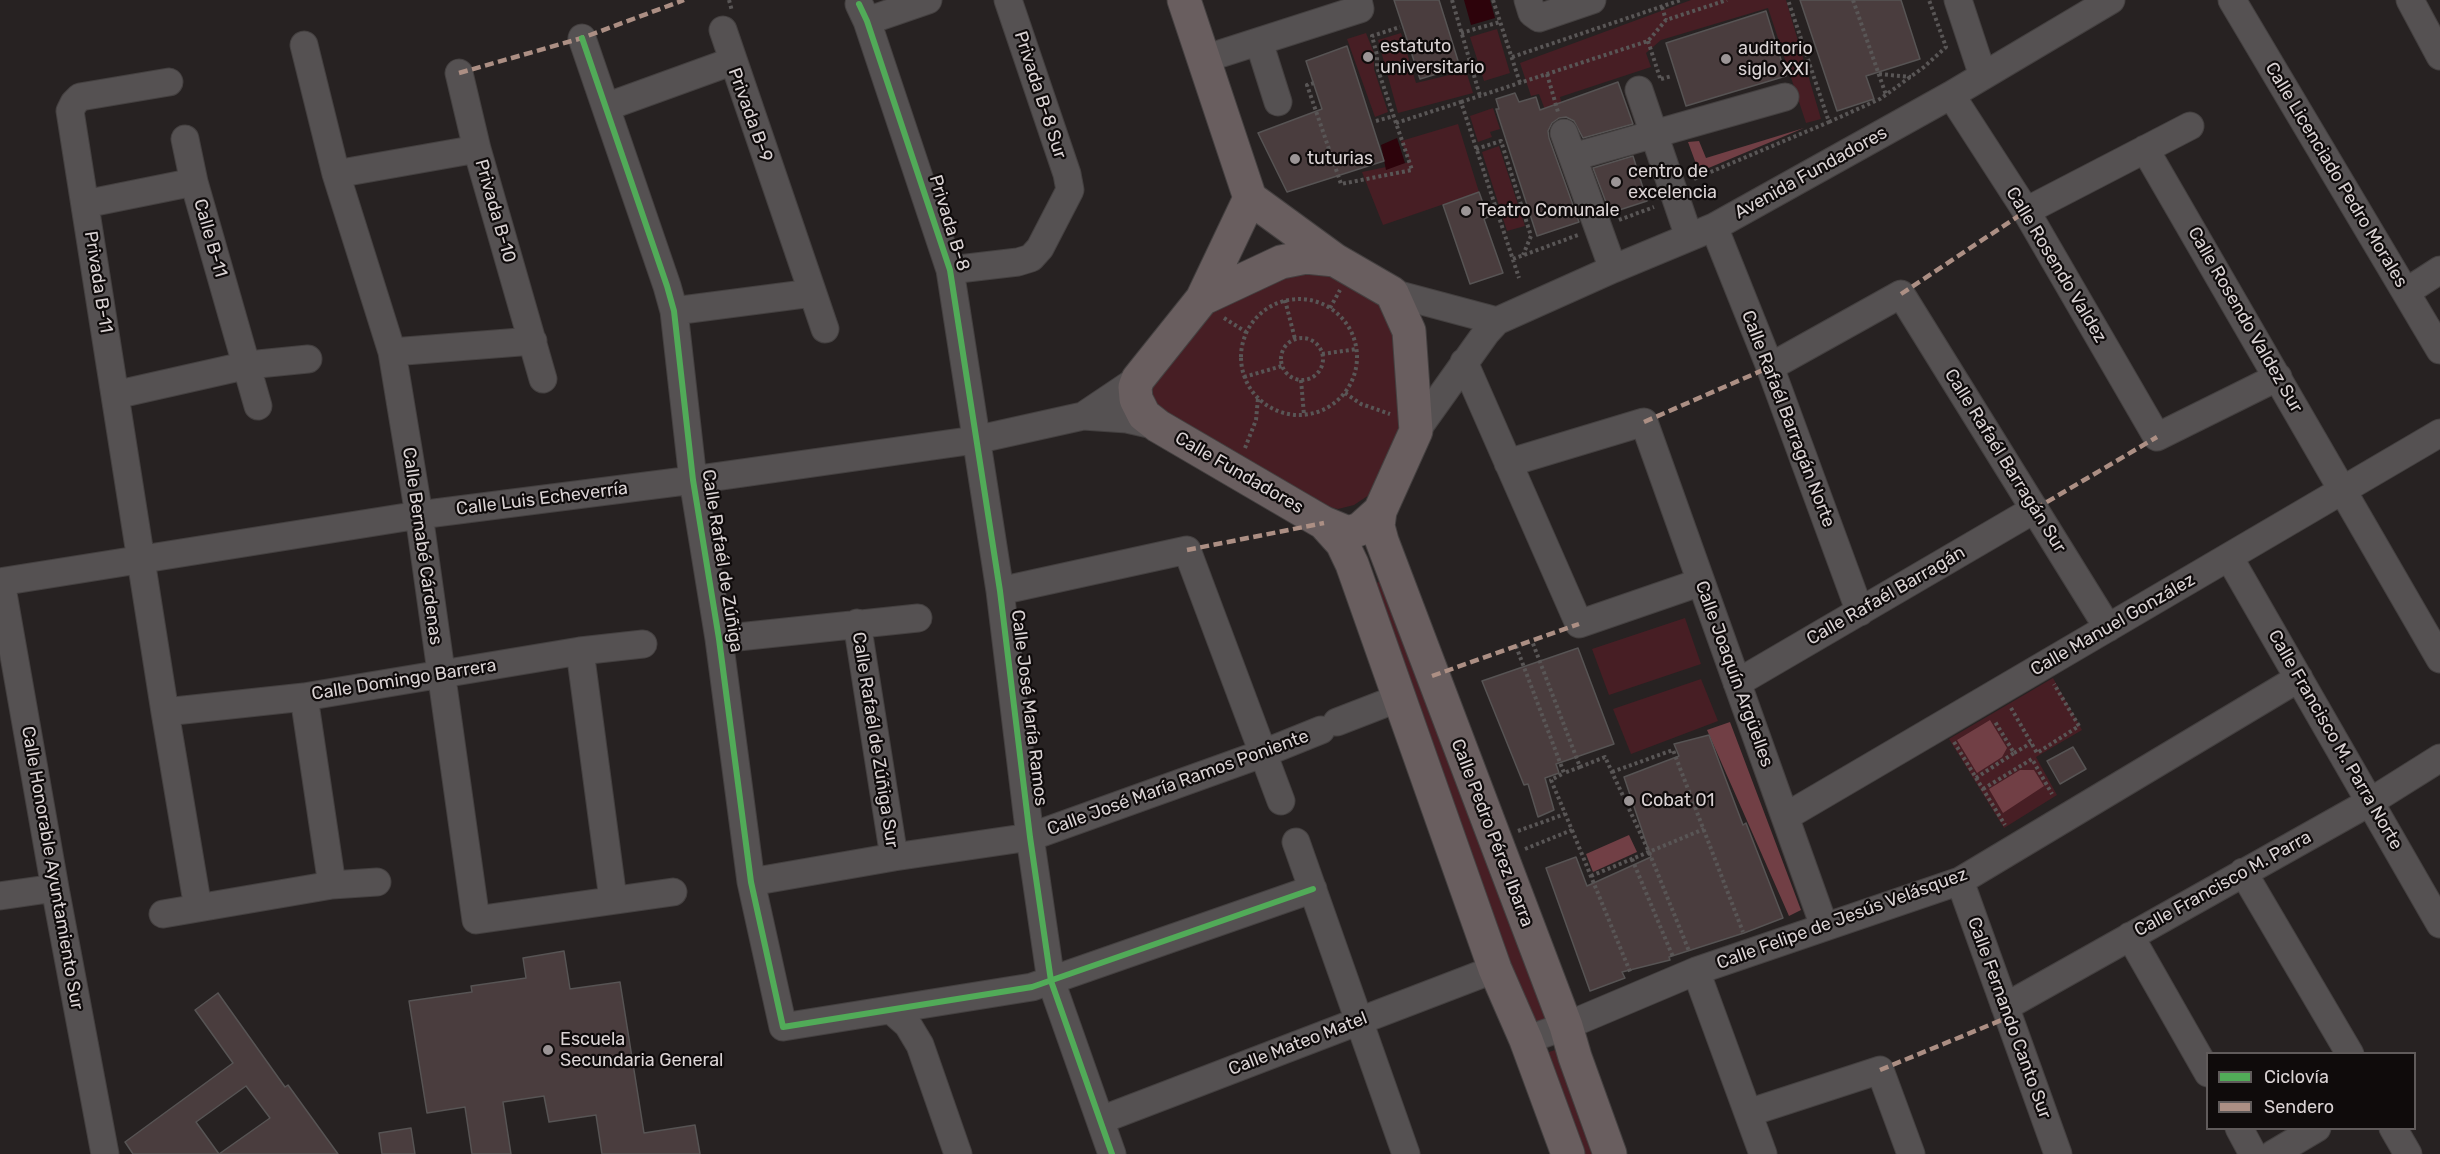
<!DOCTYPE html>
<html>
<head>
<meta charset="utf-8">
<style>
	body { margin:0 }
	#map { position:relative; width:2440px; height:1154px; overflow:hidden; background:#272222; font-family:Rubik,sans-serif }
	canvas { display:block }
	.legend { position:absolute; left:2206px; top:1052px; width:210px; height:78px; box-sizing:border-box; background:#0f0b0b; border:2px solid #605b5b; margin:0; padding:8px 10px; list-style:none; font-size:18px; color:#dad3d4 }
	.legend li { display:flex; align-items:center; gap:12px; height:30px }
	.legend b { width:30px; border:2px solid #605b5b }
</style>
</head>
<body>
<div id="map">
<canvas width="2440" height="1154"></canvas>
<ul class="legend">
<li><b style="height:8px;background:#51ab58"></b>Ciclovía</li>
<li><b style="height:8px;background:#ac8f84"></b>Sendero</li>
</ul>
</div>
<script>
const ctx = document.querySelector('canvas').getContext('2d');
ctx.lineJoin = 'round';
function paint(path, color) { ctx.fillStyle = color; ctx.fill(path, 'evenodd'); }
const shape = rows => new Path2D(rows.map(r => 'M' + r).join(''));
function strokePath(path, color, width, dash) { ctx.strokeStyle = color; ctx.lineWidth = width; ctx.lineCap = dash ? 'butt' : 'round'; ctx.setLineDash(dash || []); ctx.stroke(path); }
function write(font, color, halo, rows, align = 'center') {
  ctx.font = font + ' Rubik,sans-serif'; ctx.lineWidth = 4.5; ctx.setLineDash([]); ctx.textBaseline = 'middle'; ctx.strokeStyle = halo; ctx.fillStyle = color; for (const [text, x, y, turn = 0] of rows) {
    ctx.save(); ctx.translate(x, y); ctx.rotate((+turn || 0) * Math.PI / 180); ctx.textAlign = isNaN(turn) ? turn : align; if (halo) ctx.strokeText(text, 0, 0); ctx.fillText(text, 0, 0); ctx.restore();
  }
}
paint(shape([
	[1691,0,1786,0,1821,119,1806,123,1768,8,1661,40,1646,53,1651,67,1560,97,1563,109,1547,115,1539,94,1531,96,1520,63],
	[1497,29,1510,73,1484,81,1470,37],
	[1366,33,1374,53,1374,69,1388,112,1375,117,1347,39],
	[1401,33,1416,83,1466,71,1473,93,1398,113,1378,40],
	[1493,108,1500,129,1490,132,1492,137,1478,142,1470,116],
	[1458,124,1479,192,1383,225,1362,172,1410,162,1401,141],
	[1499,146,1525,226,1507,231,1482,152],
	[1326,266,1396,313,1403,421,1378,479,1369,495,1354,505,1338,509,1317,504,1160,423,1140,381,1190,323,1244,284],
	[1379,582,1385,583,1552,1020,1530,1026,1375,583],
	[1685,618,1701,664,1609,695,1592,649],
	[2053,678,2082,730,2036,757,2057,795,2004,828,1949,739],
	[1701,679,1718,721,1631,754,1613,709],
	[1564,1047,1603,1154,1577,1154,1540,1055]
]), '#471e24');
paint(shape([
	[1804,128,1699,172,1688,142,1699,141,1706,158],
	[1990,720,2007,748,2002,757,1977,773,1957,740],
	[1730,722,1801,910,1789,916,1707,730],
	[2020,770,2034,770,2044,786,2003,813,1989,789],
	[1629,835,1637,852,1593,872,1586,854]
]), '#713f45');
paint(shape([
	[1464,0,1490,0,1495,18,1471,25],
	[1397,138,1405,163,1386,170,1381,145]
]), '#2d030b');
const building = shape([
	[1394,0,1439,0,1460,67,1420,79,1394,0],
	[1800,0,1901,0,1920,59,1866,76,1874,99,1837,111,1800,0],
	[1766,11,1786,76,1686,106,1666,43,1766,11],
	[1347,46,1384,161,1287,192,1258,133,1322,109,1306,61,1347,46],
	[1618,82,1633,124,1583,138,1574,121,1566,117,1559,118,1552,123,1548,131,1549,138,1579,222,1537,236,1496,109,1499,109,1496,99,1515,93,1519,102,1536,97,1540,110,1618,82],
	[1633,156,1647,201,1610,213,1593,168,1633,156],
	[1479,192,1488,217,1484,219,1503,273,1470,284,1443,205,1479,192],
	[1578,648,1614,744,1556,764,1559,773,1545,778,1554,810,1538,817,1528,784,1524,785,1482,681,1578,648],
	[1709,735,1743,825,1746,823,1783,918,1744,933,1669,957,1670,960,1622,972,1625,978,1590,991,1546,868,1576,857,1587,886,1651,857,1624,777,1679,756,1674,744,1709,735],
	[2073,747,2086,769,2060,784,2047,761,2073,747],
	[564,951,570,989,620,982,644,1133,695,1125,700,1154,602,1154,596,1115,549,1122,544,1096,503,1102,511,1154,472,1154,465,1107,427,1113,409,1001,472,992,471,986,526,978,523,958,564,951],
	[218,993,285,1087,288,1085,338,1154,219,1154,270,1118,246,1086,196,1122,219,1154,133,1154,125,1142,233,1063,195,1010,218,993],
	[411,1128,415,1154,382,1154,379,1133,411,1128]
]);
paint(building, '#4a3d3e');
strokePath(building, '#575454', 1.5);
const minor = shape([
	[1528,0,1532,13,1539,18,1592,0],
	[1958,0,1983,76],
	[2232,0,2440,350],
	[2410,0,2440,56],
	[859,4,867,21,950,270,1000,591,1030,837,1051,981,1112,1154],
	[867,21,928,0],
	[723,30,825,329],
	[582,38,667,286,674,311,693,480,719,639,751,882,783,1027,1032,987,1313,889],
	[1259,42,1278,102],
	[304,45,336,174,392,352,419,515,476,920,673,892],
	[1204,59,1360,9,1358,0],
	[459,73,477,149,543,379],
	[169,82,80,97,74,103,70,111,165,712,198,908],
	[1639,90,1689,237],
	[1951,95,2026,211,2157,437,2278,377],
	[606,107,733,61],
	[1564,133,1613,269],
	[185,139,194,182,258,406],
	[2145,149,2440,659],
	[1573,157,1785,97],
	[336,174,477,149],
	[85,204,194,182],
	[2026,211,2190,126],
	[1714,227,1770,367,1860,612],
	[950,270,1018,262,1031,258,1040,248,1070,190,1067,174,1008,0],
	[2406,292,2440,270],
	[1392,293,1497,321],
	[674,311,812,293],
	[392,352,533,341],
	[1464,362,1579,624,1701,582],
	[1770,367,1901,294,2108,628],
	[115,395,248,365,308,359],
	[1083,416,1138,379],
	[1416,431,1486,333,1497,321,1613,269,1714,227,1951,95,2111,0],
	[1508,463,1644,422,1824,926],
	[2229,557,2440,924],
	[0,582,419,515,693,480,975,440,1083,416,1127,419,1158,426],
	[1,582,55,888,105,1154],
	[1000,591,1187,550,1281,801],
	[857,623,894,857],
	[719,639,918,618],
	[580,651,613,899],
	[1737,683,2035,509],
	[304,697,332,885],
	[165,712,304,697,580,651,643,644],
	[1337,722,1399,698],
	[1785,817,2440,433],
	[1296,842,1406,1154],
	[2243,872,2350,1054],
	[1960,881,2058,1154],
	[751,882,894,857,1030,837,1264,753,1321,730],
	[0,896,55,888],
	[163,914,332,885,377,882],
	[2130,936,2208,1073],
	[1696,971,1763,1154],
	[2005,1007,2370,802,2440,758],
	[891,1010,908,1025,920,1045,958,1154],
	[1526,1040,1566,1026,1696,971,1960,881,2299,678],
	[1748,1113,1880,1070,1911,1154],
	[1101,1120,1495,969],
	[2239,1128,2253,1154],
	[2393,1128,2408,1154],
	[2273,1154,2317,1128]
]);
const major = shape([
	[1184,0,1250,198],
	[1250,198,1335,260,1392,293,1409,331,1416,431,1380,511,1360,529,1348,533,1324,523,1158,426,1144,415,1136,399,1135,387,1138,379,1202,299,1281,262,1306,257,1335,260],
	[1202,299,1250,198],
	[1380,511,1378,526,1382,541,1566,1026,1575,1057,1610,1154],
	[1324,523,1342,543,1352,564,1495,969,1526,1040,1568,1154]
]);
strokePath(minor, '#444040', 29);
strokePath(major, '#444040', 35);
strokePath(shape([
	[729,0,732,11],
	[1452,0,1480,96],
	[1493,0,1520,83],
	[1853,0,1886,95],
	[1662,7,1666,20],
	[1461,33,1500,22],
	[1648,41,1660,78],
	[1512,57,1681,0],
	[1547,74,1558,112],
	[1879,74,1911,77],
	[1661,79,1672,76],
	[1314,83,1307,85,1341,184,1412,170,1396,123,1461,102,1519,278],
	[1461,102,1648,41,1666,20,1727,0],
	[1376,121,1394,116],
	[1829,122,1880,99,1924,67,1946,47,1929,0],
	[1396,123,1377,67,1377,55,1372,36,1400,27],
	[1476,149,1501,141,1531,236,1523,255],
	[1694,179,1829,122,1788,0],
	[1619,220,1654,207],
	[1513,259,1578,235],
	'1241 357a58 58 0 1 1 116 0a58 58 0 1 1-116 0Z',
	[1285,300,1295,339],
	[1330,308,1340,290],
	[1224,318,1246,332],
	'1281 359a21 21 0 1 1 42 0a21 21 0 1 1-42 0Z',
	[1322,354,1357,349],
	[1244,377,1282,366],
	[1301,380,1304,415],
	[1345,393,1361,404,1390,414],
	[1245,448,1256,420,1258,398],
	[1516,646,1564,773,1580,767,1532,641],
	[2011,708,2037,753,2079,726,2054,684],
	[1954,742,2005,825],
	[2014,753,2031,743],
	[1580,767,1605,757,1649,852,1689,951],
	[1612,772,1673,750,1743,932],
	[1976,778,2014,753,1994,720],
	[1983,789,2032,759,2052,794],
	[1572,830,1631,974],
	[1518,831,1565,814],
	[1525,849,1572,830,1551,780,1564,773],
	[1632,859,1673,957],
	[1591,876,1704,829]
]), '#595656', 4, [3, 3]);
strokePath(minor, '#555152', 27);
strokePath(major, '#695e5f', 33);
strokePath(shape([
	[459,73,582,38,684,0],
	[1901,294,2026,211],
	[1644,422,1770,367],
	[2035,509,2157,437],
	[1187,550,1324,523],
	[1432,676,1579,624],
	[1880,1070,2009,1017]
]), '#ac8f84', 4.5, [9, 4.5]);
strokePath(shape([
	[859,4,867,21,950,270,1000,591,1030,837,1051,981,1112,1154],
	[582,38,667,286,674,311,693,480,719,639,751,882,783,1027,1032,987,1313,889]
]), '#51ab58', 6);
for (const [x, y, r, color] of [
	[1368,57,6,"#9b9596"],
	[1726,59,6,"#9b9596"],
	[1295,159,6,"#9b9596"],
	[1616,182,6,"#9b9596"],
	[1466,211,6,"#9b9596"],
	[1629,801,6,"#9b9596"],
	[548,1050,6,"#9b9596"]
]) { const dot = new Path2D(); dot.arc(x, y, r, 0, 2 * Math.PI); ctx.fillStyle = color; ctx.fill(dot); strokePath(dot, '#0f0b0b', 2); }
write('18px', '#dad3d4', '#0f0b0b', [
	["estatuto",1380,47],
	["universitario",1380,68],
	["auditorio",1738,49],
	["siglo XXI",1738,70],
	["tuturias",1307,159],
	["centro de",1628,172],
	["excelencia",1628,193],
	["Teatro Comunale",1478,211],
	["Cobat 01",1641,801],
	["Escuela",560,1040],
	["Secundaria General",560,1061]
], 'left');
write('18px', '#dad3d4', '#0f0b0b', [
	["Privada B-8 Sur",1040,95,72],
	["Privada B-9",750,115,70],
	["Avenida Fundadores",1811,173,-29],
	["Calle Licenciado Pedro Morales",2336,175,59],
	["Privada B-10",495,211,74],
	["Privada B-8",949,223,73],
	["Calle B-11",210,238,74],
	["Calle Rosendo Valdez",2056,265,59],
	["Privada B-11",98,282,81],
	["Calle Rosendo Valdez Sur",2245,320,60],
	["Calle Rafaél Barragán Norte",1788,419,69],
	["Calle Rafaél Barragán Sur",2005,461,58],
	["Calle Fundadores",1239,473,30],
	["Calle Luis Echeverría",542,499,-7],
	["Calle Bernabé Cárdenas",422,546,82],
	["Calle Rafaél de Zúñiga",722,561,81],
	["Calle Rafaél Barragán",1886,596,-30],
	["Calle Manuel González",2113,625,-30],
	["Calle Joaquín Argüelles",1734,674,70],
	["Calle Domingo Barrera",404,680,-9],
	["Calle José María Ramos",1029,708,83],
	["Calle Rafaél de Zúñiga Sur",875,740,81],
	["Calle Francisco M. Parra Norte",2335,740,60],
	["Calle José María Ramos Poniente",1178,783,-20],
	["Calle Pedro Pérez Ibarra",1492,833,69],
	["Calle Honorable Ayuntamiento Sur",52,868,80],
	["Calle Francisco M. Parra",2223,884,-29],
	["Calle Felipe de Jesús Velásquez",1842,919,-20],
	["Calle Fernando Canto Sur",2009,1018,70],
	["Calle Mateo Matel",1298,1044,-21]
]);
</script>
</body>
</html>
